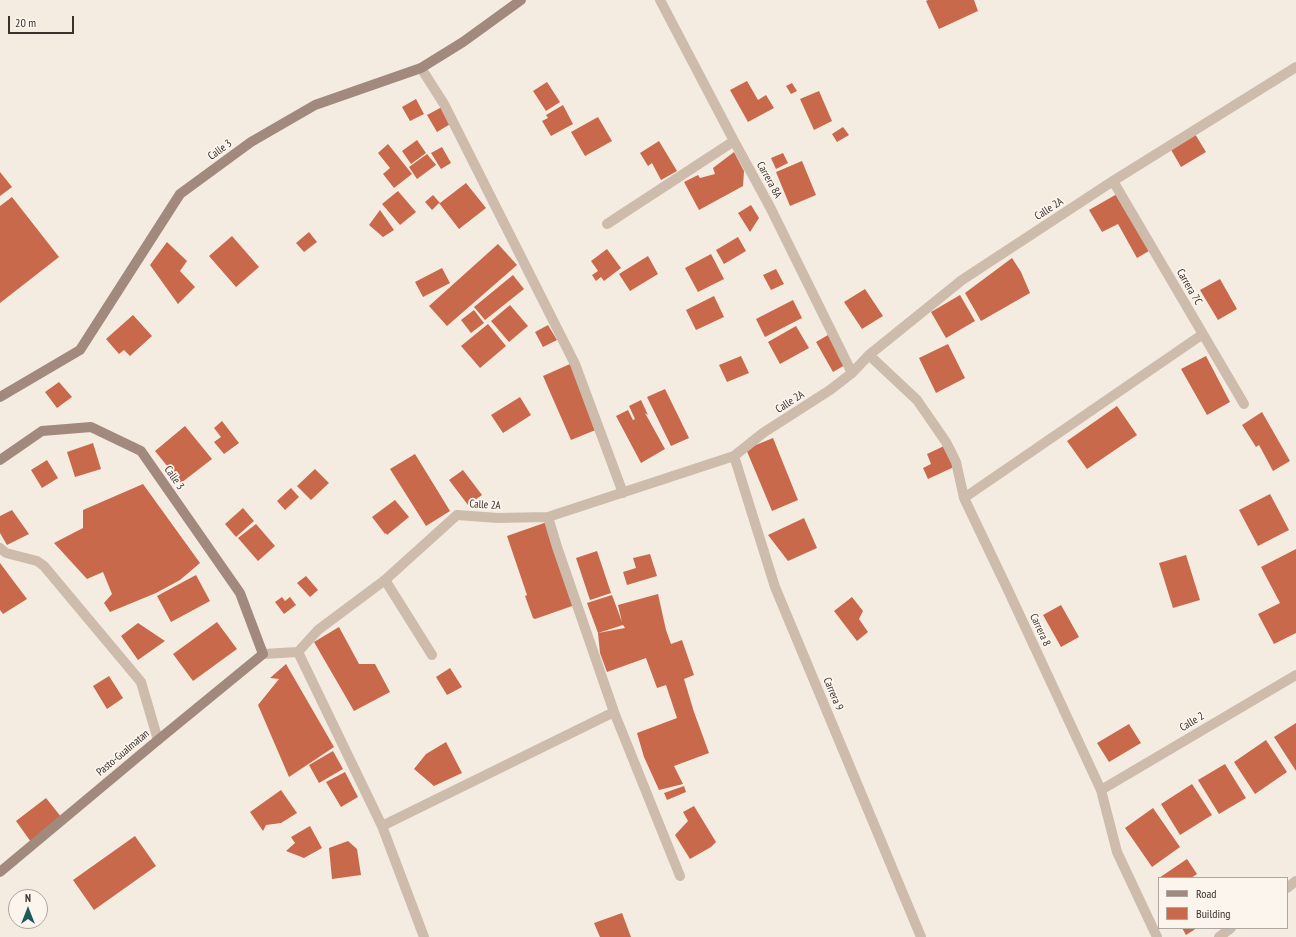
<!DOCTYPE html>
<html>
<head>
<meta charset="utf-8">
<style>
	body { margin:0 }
	#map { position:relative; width:1296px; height:937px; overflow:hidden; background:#f4ebe1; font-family:"PT Sans Narrow",sans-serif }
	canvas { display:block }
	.legend { position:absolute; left:1158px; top:877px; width:130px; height:52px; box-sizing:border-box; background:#fbf5ee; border:1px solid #aea6a0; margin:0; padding:5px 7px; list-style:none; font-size:12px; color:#3b302b }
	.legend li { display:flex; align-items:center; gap:8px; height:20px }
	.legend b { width:20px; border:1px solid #aea6a0 }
	.north { position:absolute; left:8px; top:889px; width:40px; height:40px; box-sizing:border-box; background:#fbf5ee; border:1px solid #aea6a0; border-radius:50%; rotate:0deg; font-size:11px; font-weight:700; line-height:16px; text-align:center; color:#3b302b }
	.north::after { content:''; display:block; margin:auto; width:14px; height:18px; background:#1f5a5e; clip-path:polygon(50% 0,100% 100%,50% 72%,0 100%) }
	.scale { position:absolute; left:8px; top:16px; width:66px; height:18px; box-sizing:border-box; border:2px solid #3b302b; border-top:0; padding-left:5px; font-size:12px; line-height:14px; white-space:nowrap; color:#3b302b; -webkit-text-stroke:3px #fbf5ee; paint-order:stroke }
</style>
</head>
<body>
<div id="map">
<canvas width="1296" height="937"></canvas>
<ul class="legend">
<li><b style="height:5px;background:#a18a7d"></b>Road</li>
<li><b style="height:11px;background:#c8694b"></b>Building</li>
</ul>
<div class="north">N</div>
<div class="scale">20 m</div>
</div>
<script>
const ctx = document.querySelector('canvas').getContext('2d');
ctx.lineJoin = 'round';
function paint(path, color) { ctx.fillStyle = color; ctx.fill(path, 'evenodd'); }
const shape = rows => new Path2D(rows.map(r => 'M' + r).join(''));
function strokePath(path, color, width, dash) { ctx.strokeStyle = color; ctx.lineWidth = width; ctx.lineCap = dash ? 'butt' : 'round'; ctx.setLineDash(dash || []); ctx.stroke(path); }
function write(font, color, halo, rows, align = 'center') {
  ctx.font = font + ' "PT Sans Narrow",sans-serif'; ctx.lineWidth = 3.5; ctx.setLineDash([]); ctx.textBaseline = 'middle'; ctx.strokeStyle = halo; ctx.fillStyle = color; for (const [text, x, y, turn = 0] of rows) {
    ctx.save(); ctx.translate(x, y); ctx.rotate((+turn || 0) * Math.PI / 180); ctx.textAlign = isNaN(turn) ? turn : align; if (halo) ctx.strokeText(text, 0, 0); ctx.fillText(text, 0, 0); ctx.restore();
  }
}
paint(shape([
	[928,0,974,0,978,11,939,29,926,1],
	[747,81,758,100,766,95,774,108,748,122,730,90],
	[547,82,560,102,546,111,533,91],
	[792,83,797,91,791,94,786,86],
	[819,91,832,121,814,130,800,99],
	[416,99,424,114,410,121,402,107],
	[563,105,573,124,551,136,542,121,548,118,546,115],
	[442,107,452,123,437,132,427,115],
	[598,117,612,141,585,156,571,132],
	[843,127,849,135,837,142,832,134],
	[1195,134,1206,152,1181,167,1170,148],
	[417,140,426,153,411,164,402,151],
	[659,141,677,171,661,180,652,163,648,166,640,153],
	[388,144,412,174,394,188,383,174,390,168,378,153],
	[442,147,451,163,441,169,431,153],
	[734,152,744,171,743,186,699,210,684,182,698,175,700,178,715,174,713,168],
	[783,153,788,163,776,169,771,158],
	[427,154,436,165,417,179,409,167],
	[802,161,816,195,790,206,776,172],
	[0,172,12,187,0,196],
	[466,183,486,208,459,229,439,203,432,210,425,202,433,195,440,203],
	[398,191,416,212,400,225,382,204],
	[1117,194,1149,251,1137,258,1118,224,1102,232,1089,210],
	[12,197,59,257,0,303,0,206],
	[751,205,759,218,750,232,738,213],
	[380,210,394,230,383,237,369,225],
	[309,232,317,242,304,252,296,243],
	[232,236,259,267,236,287,209,256],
	[738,237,746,251,724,264,716,250],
	[167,242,187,261,180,271,195,287,178,304,150,265],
	[498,244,517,265,447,326,429,306],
	[607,249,621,268,604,281,601,277,596,281,592,275,598,271,591,261],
	[711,254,724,279,698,292,685,268],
	[648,256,658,274,630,291,619,274],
	[1012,258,1021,272,1030,293,981,321,965,293],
	[442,268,450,283,423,297,415,282],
	[776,269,784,284,771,290,763,275],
	[513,275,524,289,485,320,474,307],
	[1220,279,1237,309,1218,320,1200,290],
	[865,289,883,316,862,329,844,302],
	[960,295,975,321,946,338,931,312],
	[714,296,724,317,696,330,686,310],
	[793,300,802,318,765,337,756,319],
	[510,305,528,326,509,342,491,321],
	[474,310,484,323,471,333,461,320],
	[133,315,152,336,130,356,124,350,119,354,106,339],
	[488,324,506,346,480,368,461,346],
	[548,325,557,340,543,347,535,332],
	[796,326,809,348,780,364,768,342],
	[828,335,845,365,833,372,816,342],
	[948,344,965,378,936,393,919,358],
	[741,356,749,373,727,382,719,365],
	[1206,356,1230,402,1207,415,1181,369],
	[570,364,598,429,571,440,543,376],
	[59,382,72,397,57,408,45,392],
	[665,389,689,438,671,446,647,397],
	[520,397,531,415,503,433,491,415],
	[641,400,648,415,645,413,665,449,641,463,616,416,628,410,633,420,635,419,629,406],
	[1117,406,1137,435,1087,469,1067,441],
	[1262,412,1290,461,1273,471,1259,445,1256,447,1242,425],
	[222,421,239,443,224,454,214,442,221,437,214,428],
	[185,426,212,459,181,483,155,451],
	[773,438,798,500,772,511,746,449],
	[93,443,101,469,75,477,67,452],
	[944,446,954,467,928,479,923,468,931,464,927,454],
	[415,454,450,511,426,526,390,469],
	[47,460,58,478,42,488,31,470],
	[315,469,329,483,311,500,297,486],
	[463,470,482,495,468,505,449,480],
	[143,484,200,563,180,580,156,593,110,612,104,603,112,594,103,572,87,579,54,543,83,528,83,510],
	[291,488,299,497,285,510,277,501],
	[1270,494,1289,530,1258,546,1239,510],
	[395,500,409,517,387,535,386,533,385,534,372,517],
	[243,508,254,521,236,537,225,524],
	[12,510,29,534,7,545,0,533,0,516],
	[804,518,817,548,788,561,768,535],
	[547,522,575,605,535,619,533,618,525,596,527,595,507,536],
	[256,524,275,546,258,561,238,538],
	[1296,549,1296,633,1274,644,1258,614,1280,603,1261,567],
	[597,551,611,593,590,600,576,558],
	[650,554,657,576,627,585,623,572,636,568,633,558],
	[1186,555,1200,600,1173,608,1159,563],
	[0,563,27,599,3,614,0,610],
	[196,575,210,601,171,622,157,596],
	[306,576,318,590,310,597,297,583],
	[658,594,666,630,671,644,682,640,694,675,684,679,694,712,709,753,674,766,683,784,659,790,644,757,637,733,677,718,666,685,657,688,646,658,607,672,600,653,598,633,625,628,623,625,598,633,587,603,612,595,622,622,618,605],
	[282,597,285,601,290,597,296,605,284,614,275,602],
	[852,597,863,611,859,619,868,632,857,641,834,611],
	[1061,605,1079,637,1061,647,1043,615],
	[217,622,237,649,193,681,173,654],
	[138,623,165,641,138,660,121,636],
	[339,627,359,664,375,664,390,692,354,711,314,642],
	[286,664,334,747,289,777,258,705,279,679,270,678],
	[450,668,462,687,447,695,436,677],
	[109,676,123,698,107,709,93,686],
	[1296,723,1296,771,1274,737],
	[1129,724,1141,743,1109,762,1097,743],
	[1266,740,1287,772,1255,794,1234,762],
	[446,742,462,773,434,786,414,769,426,754],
	[333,751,343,769,319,783,309,765],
	[1225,764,1246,798,1219,814,1198,780],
	[345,772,358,797,341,807,326,782],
	[1192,784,1212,815,1180,835,1161,804],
	[684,786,686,792,667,800,664,793],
	[281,790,297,813,281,823,266,825,263,831,250,812],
	[46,798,62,818,31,842,16,821],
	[694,806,716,842,711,847,690,859,675,835,688,821,683,812],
	[1153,808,1180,847,1152,867,1125,828],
	[310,826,322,848,304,858,286,851,295,843,291,837],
	[135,836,156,866,94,910,73,880],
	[348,841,357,849,361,875,332,879,329,848],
	[1187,859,1197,874,1191,878,1159,878],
	[622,913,631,937,600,937,594,923],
	[1182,928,1197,928,1186,935]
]), '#c8694b');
strokePath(shape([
	[385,580,432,655]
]), '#cdbbac', 10);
strokePath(shape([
	[660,0,734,141,770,207,852,373],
	[421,68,444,104,575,364,623,493],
	[1113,181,1244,404],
	[607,224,734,141],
	[869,355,917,400,946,442,956,462,964,498,1008,590,1101,790,1117,852,1157,937],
	[734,456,775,587,921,937],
	[964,498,1203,334],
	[548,517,557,547,614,712,680,876],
	[0,548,6,553,37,561,44,566,141,682,158,740],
	[298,652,382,826,424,937],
	[263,654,298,652,318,630,385,580,457,515,498,518,548,517,734,456,763,433,830,390,852,373,869,355,962,280,1113,181,1296,67],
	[1101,790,1296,675],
	[382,826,614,712],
	[1287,888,1296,881],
	[1219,937,1231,928]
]), '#cdbbac', 10);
strokePath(shape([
	[0,397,80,350,180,194,251,142,315,105,421,68,463,42,521,0],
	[0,460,42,431,91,427,141,451,240,593,263,654,158,740,0,872]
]), '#a18a7d', 10);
write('11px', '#3b302b', '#fbf5ee', [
	["Calle 3",220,150,-36],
	["Carrera 8A",769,180,61],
	["Calle 2A",1049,209,-33],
	["Carrera 7C",1189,287,60],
	["Calle 2A",790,402,-33],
	["Calle 3",174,478,55],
	["Calle 2A",485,505,3],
	["Carrera 8",1040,630,65],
	["Carrera 9",833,694,67],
	["Calle 2",1192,722,-31],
	["Pasto-Gualmatan",123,753,-40]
]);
</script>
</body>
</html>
